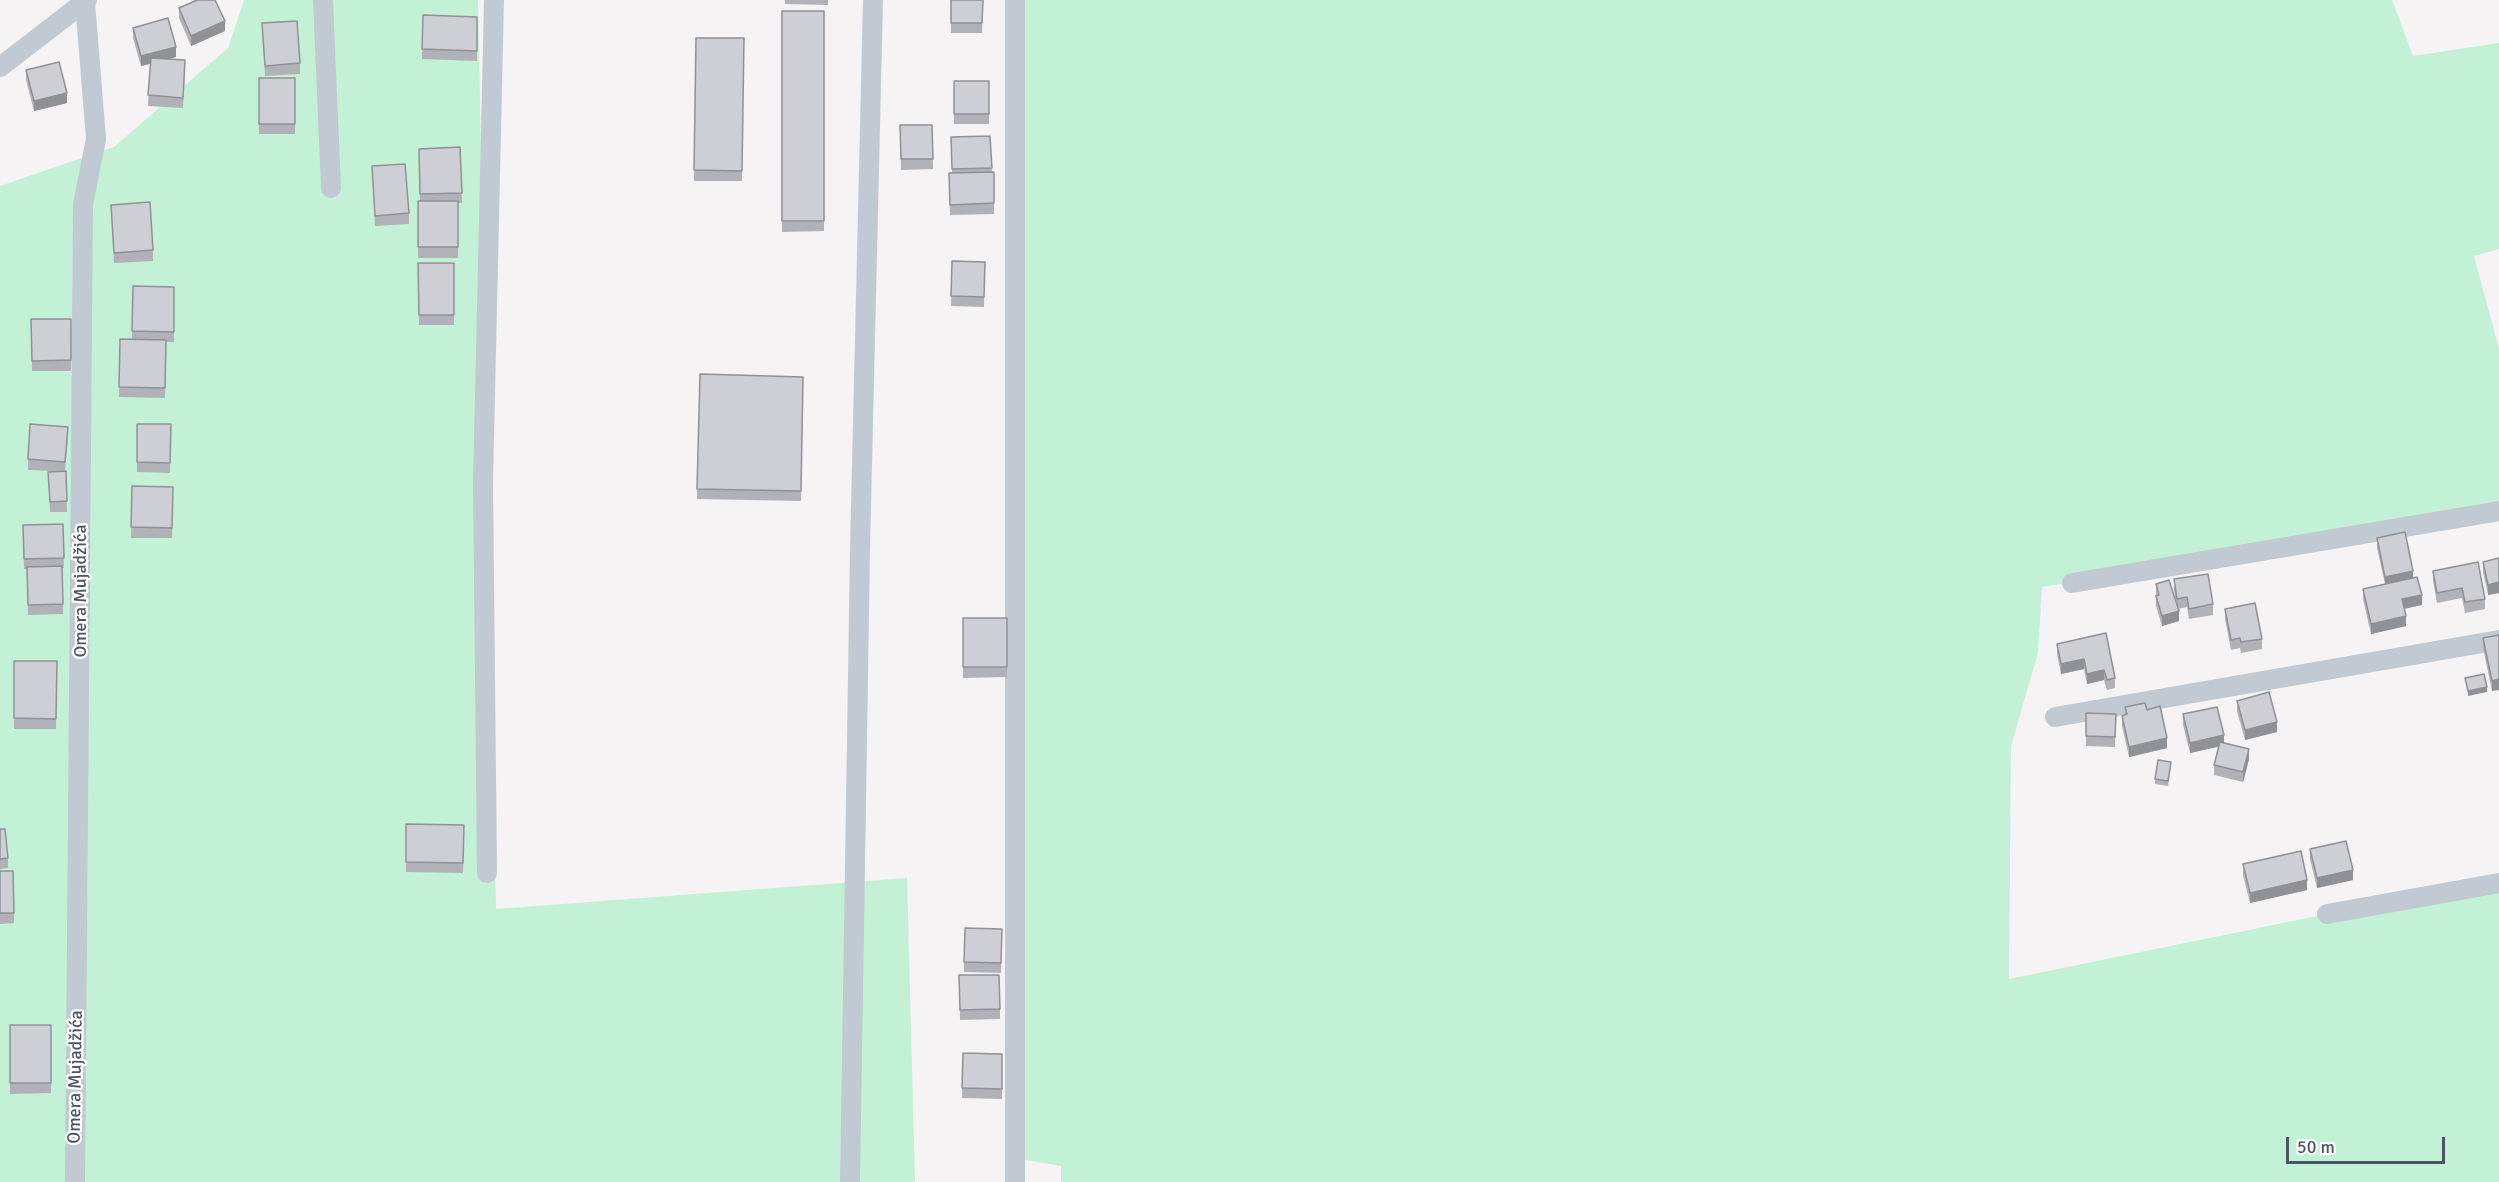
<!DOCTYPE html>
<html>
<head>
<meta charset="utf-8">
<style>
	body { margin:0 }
	#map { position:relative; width:2499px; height:1182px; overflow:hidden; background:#f5f3f3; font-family:Signika,sans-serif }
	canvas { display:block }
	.scale { position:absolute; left:2286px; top:1137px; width:159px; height:27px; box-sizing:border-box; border:3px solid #4a5661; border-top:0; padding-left:8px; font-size:18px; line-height:21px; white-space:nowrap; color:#4a5661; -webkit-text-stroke:4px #fff; paint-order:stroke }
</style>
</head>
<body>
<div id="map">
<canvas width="2499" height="1182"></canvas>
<div class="scale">50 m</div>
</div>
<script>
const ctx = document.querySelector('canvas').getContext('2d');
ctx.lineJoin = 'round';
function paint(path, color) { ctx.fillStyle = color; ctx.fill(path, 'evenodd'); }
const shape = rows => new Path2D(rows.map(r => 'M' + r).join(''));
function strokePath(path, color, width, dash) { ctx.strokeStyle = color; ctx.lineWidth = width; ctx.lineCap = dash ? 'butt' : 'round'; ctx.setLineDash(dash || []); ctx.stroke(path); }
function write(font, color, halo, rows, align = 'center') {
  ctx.font = font + ' Signika,sans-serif'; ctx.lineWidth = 4.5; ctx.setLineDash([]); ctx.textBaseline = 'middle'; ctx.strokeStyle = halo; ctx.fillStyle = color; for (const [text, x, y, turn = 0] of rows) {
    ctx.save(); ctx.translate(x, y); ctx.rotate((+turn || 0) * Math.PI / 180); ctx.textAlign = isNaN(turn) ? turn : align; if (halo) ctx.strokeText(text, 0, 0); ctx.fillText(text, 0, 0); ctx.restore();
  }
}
paint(shape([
	[244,0,478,0,496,909,907,878,915,1182,0,1182,0,186,114,147,228,48],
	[1015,0,2392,0,2413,56,2499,43,2499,249,2474,256,2499,349,2499,511,2042,587,2038,653,2011,746,2009,979,2327,914,2499,883,2499,1182,1061,1182,1061,1166,1009,1157]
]), '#c3f1d5');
strokePath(shape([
	[323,0,331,188],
	[0,67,87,0],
	[2072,583,2499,511],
	[2055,717,2499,640],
	[487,873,483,482,494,0],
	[2327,914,2499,883],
	[75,1182,83,204,96,139,85,2],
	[850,1182,860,549,873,0],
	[1015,1182,1015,0]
]), '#c1cad2', 20);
paint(shape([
	[785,0,828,0,828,5,785,4],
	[983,0,982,33,951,33,951,23],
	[179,8,225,31,191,46,179,18],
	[782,11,824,11,824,231,782,232],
	[423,15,477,17,477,61,422,59],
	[262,23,300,63,300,74,265,76],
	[133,28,176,57,168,59,185,70,183,108,148,106,150,64,141,66,133,38],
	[696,38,744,38,742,181,694,181],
	[26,70,67,103,34,111,26,80],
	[259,78,295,78,295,134,259,134],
	[954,81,989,81,989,124,954,124],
	[900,125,932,125,933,169,901,170],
	[990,136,992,172,994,172,994,214,950,215,949,173,952,173,951,137],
	[460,147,462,203,458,203,458,258,418,258,418,201,420,201,419,149],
	[372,166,409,213,409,224,375,226],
	[111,205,153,250,153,261,114,263],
	[952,261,985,262,984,307,951,306],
	[418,263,454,263,454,325,419,325],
	[133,286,174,287,174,342,166,342,165,398,119,397,120,339,132,339],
	[31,319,71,319,71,371,32,371],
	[803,377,801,501,697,499,697,489],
	[137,424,171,424,170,473,137,472],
	[68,437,65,471,66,471,67,512,50,512,48,472,54,471,28,470,28,459],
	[132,486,173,487,172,538,131,538],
	[63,524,64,568,62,568,63,614,28,615,27,569,24,569,23,525],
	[2377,538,2413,578,2422,605,2404,609,2406,626,2371,634,2363,599,2363,589,2385,584,2377,548],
	[2499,558,2499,593,2488,595,2483,572,2483,562],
	[2433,571,2485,599,2485,609,2465,613,2462,598,2437,603,2433,581],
	[2174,579,2213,604,2213,615,2189,619,2187,607,2178,609,2179,621,2162,626,2156,606,2156,584,2176,603,2174,590],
	[2225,609,2262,639,2262,649,2241,653,2240,648,2231,650,2225,619],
	[963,618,1007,618,1007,677,963,678],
	[2499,635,2492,691,2483,648,2483,638],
	[2057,644,2115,678,2115,688,2107,690,2104,680,2087,684,2084,669,2061,674,2057,654],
	[14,661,57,661,56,729,14,729],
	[2237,701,2277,732,2245,740,2237,711],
	[2125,707,2147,710,2167,748,2129,757,2122,726,2122,716,2125,715],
	[2086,713,2116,714,2115,747,2086,746],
	[2183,714,2249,759,2243,782,2214,775,2214,765,2218,747,2190,753,2183,725],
	[2171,767,2168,786,2155,784,2155,779],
	[406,824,464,825,463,873,406,872],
	[0,829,8,858,8,868,0,869],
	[2310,849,2353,880,2317,888,2310,859],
	[2243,864,2307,890,2250,903,2243,875],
	[0,871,14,913,14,923,0,924],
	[1002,929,1001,973,964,972,964,962],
	[959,975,1000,1009,1000,1019,960,1020],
	[10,1025,51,1025,51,1093,10,1094],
	[963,1053,1002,1054,1002,1099,962,1098]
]), '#b0b2b7');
paint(shape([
	[225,21,225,31,191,46,191,36],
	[176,47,176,57,141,66,141,56],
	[67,93,67,103,34,111,34,101],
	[2413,571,2413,581,2385,587,2385,577],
	[2499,582,2499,593,2488,595,2488,585],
	[2422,595,2422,605,2402,609,2402,599],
	[2179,611,2179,621,2162,626,2162,616],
	[2406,616,2406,626,2371,634,2371,624],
	[2084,659,2084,669,2061,674,2061,664],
	[2104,670,2104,680,2087,684,2087,674],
	[2499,679,2499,690,2492,691,2492,681],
	[2487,687,2487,692,2468,696,2468,691],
	[2277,722,2277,732,2245,740,2245,730],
	[2224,735,2224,745,2190,753,2190,743],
	[2167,738,2167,748,2129,757,2129,747],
	[2249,749,2249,759,2243,782,2243,772],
	[2353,870,2353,880,2317,888,2317,878],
	[2307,880,2307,890,2250,903,2250,893]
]), '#909195');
const building = shape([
	[197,0,215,0,225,21,191,36,179,8,197,0],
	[951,0,983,0,982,23,951,23,951,0],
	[782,11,824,11,824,221,782,221,782,11],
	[423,15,477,17,477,51,422,49,423,15],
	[168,18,176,47,141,56,133,28,168,18],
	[297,21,300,63,265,66,262,23,297,21],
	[696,38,744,38,742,171,694,170,696,38],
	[151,58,185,60,183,98,148,95,151,58],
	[59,62,67,93,34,101,26,70,59,62],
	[259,78,295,78,295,124,259,124,259,78],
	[954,81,989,81,989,114,954,114,954,81],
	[900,125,932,125,933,159,901,159,900,125],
	[990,136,992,168,952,169,951,137,990,136],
	[460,147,462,193,420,194,419,149,460,147],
	[405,164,409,213,375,216,372,166,405,164],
	[994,172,994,203,950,205,949,173,994,172],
	[418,201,458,201,458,247,418,247,418,201],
	[150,202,153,250,114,253,111,205,150,202],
	[952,261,985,262,984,297,951,296,952,261],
	[418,263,454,263,454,315,419,315,418,263],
	[133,286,174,287,174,332,132,331,133,286],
	[31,319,71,319,71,360,32,361,31,319],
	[120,339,166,340,165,388,119,387,120,339],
	[700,374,803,377,801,491,697,489,700,374],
	[30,424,68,427,65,462,28,459,30,424],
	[137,424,171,424,170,463,137,462,137,424],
	[66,471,67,501,50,502,48,472,66,471],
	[132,486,173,487,172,528,131,527,132,486],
	[63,524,64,558,24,559,23,525,63,524],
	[2405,532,2413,571,2385,577,2377,538,2405,532],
	[2499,558,2499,582,2488,585,2483,562,2499,558],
	[2478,562,2485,599,2465,602,2462,588,2437,593,2433,571,2478,562],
	[62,566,63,604,28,605,27,567,62,566],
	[2208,574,2213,604,2189,609,2187,597,2177,599,2174,579,2208,574],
	[2417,577,2422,595,2402,599,2406,616,2371,624,2363,589,2417,577],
	[2169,580,2179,611,2162,616,2156,596,2159,595,2156,584,2169,580],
	[2255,603,2262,639,2241,642,2240,638,2231,640,2225,609,2255,603],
	[963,618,1007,618,1007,667,963,667,963,618],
	[2106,633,2115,678,2107,680,2104,670,2087,674,2084,659,2061,664,2057,644,2106,633],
	[2499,635,2499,679,2492,681,2483,638,2499,635],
	[14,661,57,661,56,719,14,718,14,661],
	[2484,674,2487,687,2468,691,2465,678,2484,674],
	[2269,692,2277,722,2245,730,2237,701,2269,692],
	[2145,703,2147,710,2160,706,2167,738,2129,747,2122,716,2127,714,2125,707,2145,703],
	[2217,707,2224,735,2190,743,2183,714,2217,707],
	[2086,713,2116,714,2115,737,2086,736,2086,713],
	[2220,742,2249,749,2243,772,2214,765,2220,742],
	[2158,760,2171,762,2168,781,2155,779,2158,760],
	[406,824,464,825,463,863,406,862,406,824],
	[0,829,5,829,8,858,0,859,0,829],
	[2346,841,2353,870,2317,878,2310,849,2346,841],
	[2301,851,2307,880,2250,893,2243,864,2301,851],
	[0,871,13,871,14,913,0,913,0,871],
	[965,928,1002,929,1001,963,964,962,965,928],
	[959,975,999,975,1000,1009,960,1010,959,975],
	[10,1025,51,1025,51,1083,10,1083,10,1025],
	[963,1053,1002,1054,1002,1089,962,1088,963,1053]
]);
paint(building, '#cdcfd5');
strokePath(building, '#909195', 1.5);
write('18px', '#4a5661', '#fff', [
	["Omera Mujadžića",81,591,-90],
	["Omera Mujadžića",76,1077,-89]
]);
</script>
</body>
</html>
